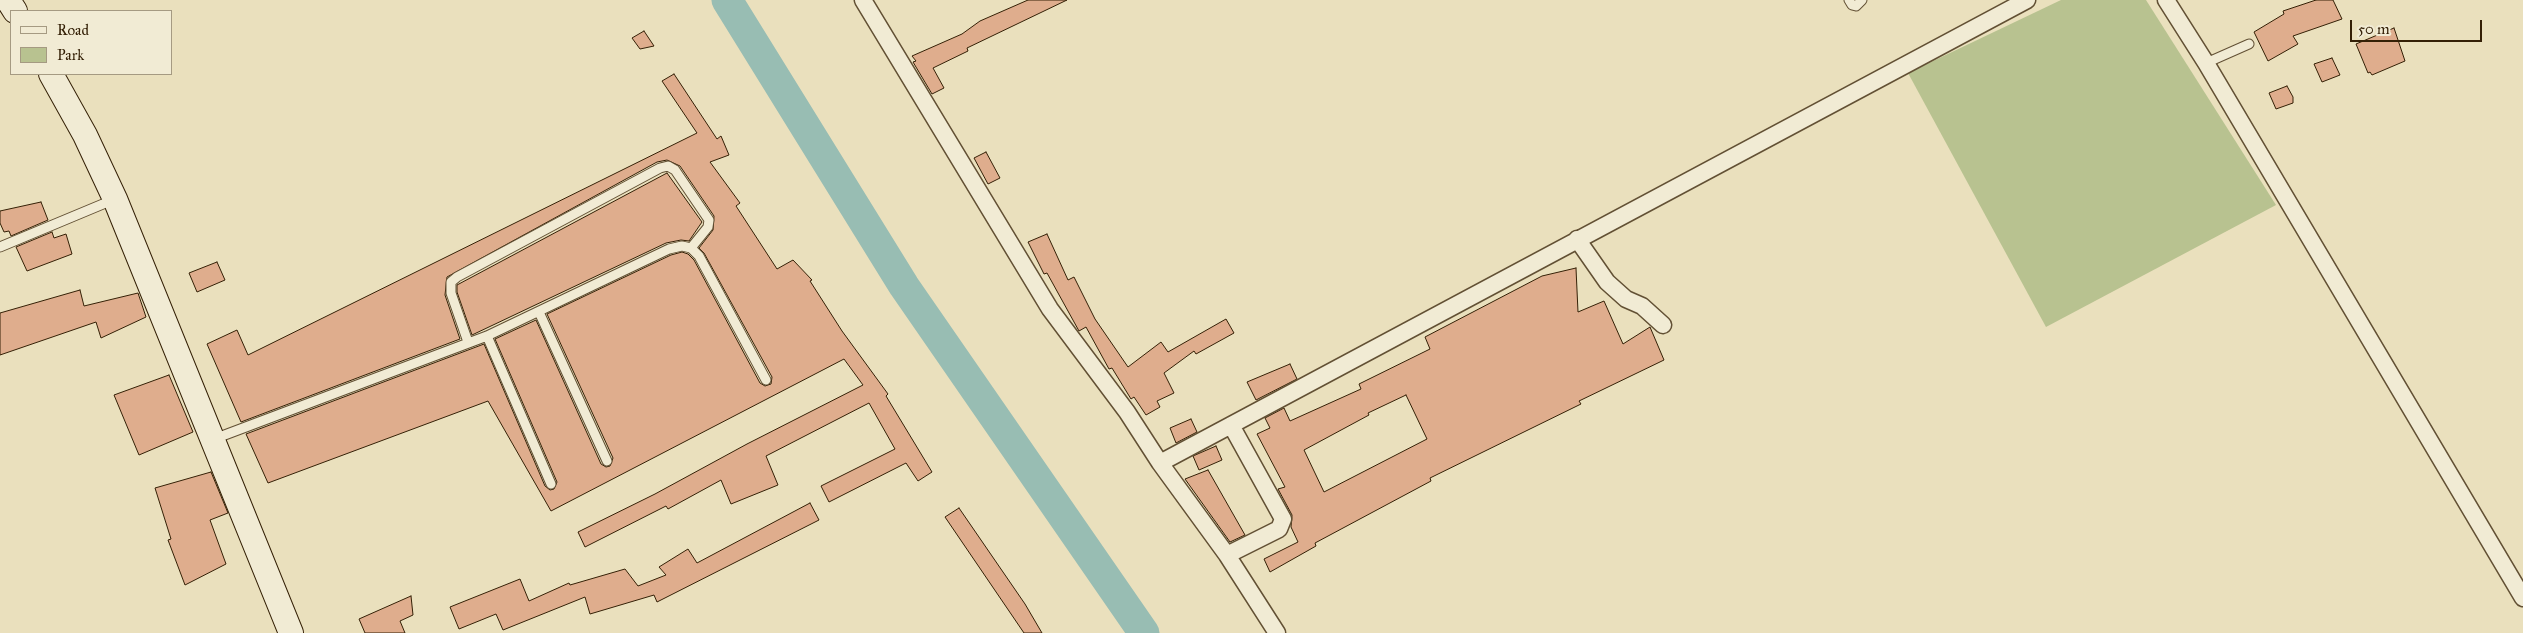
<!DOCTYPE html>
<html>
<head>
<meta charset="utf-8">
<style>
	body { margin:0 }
	#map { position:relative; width:2523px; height:633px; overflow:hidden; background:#eae0bd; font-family:"IM FELL Great Primer",serif }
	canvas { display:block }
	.legend { position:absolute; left:10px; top:10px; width:162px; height:65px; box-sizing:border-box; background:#f1ebd4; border:1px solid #a59a82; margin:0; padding:6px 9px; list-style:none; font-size:15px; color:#342006 }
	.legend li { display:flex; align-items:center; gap:10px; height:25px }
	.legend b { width:25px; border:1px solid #a59a82 }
	.scale { position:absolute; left:2350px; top:20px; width:132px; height:22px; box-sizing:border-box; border:2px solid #342006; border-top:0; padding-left:6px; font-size:15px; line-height:18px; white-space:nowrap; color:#342006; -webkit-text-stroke:4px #f1ebd4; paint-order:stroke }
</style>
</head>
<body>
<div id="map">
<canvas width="2523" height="633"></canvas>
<ul class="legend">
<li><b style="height:6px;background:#f1ebd4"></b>Road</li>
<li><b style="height:14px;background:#b8c290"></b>Park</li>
</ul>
<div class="scale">50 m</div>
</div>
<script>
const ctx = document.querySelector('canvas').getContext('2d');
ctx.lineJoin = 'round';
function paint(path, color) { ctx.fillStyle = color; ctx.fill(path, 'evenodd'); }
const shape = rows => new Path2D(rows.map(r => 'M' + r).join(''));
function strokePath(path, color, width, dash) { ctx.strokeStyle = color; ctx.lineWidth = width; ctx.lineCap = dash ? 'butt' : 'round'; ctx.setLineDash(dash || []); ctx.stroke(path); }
paint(shape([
	[2061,0,2146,0,2276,205,2046,327,1908,73]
]), '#b8c290');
strokePath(shape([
	[727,0,904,286,1144,633]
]), '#98bdb3', 31);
const building = shape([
	[1028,0,1067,0,967,48,968,51,933,68,944,88,932,94,913,62,916,61,912,56,962,34,980,21,1028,0],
	[2316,0,2333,0,2342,19,2293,36,2298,44,2268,61,2254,32,2284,14,2283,11,2316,0],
	[2394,28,2405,61,2372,75,2370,72,2368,73,2356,44,2394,28],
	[644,31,654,46,640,49,632,38,644,31],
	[2332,58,2340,75,2322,82,2314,64,2332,58],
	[674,74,717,139,721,136,729,155,710,162,740,203,736,206,777,269,793,260,812,280,810,281,842,331,888,394,886,396,932,472,918,481,906,463,829,502,821,486,895,449,869,403,766,456,778,485,731,504,721,480,668,509,666,506,585,547,578,532,655,494,747,444,863,385,844,359,551,511,488,401,268,483,246,434,484,344,545,486,550,490,554,489,557,482,495,339,536,320,601,464,606,467,610,466,613,458,547,314,671,255,682,252,688,254,694,260,760,383,765,386,771,384,772,377,704,253,699,248,713,230,714,216,680,166,667,160,657,162,447,277,445,295,460,339,241,422,207,344,237,330,248,355,697,133,662,81,674,74],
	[2287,86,2293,97,2293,103,2276,109,2269,93,2287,86],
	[986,152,1000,178,988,184,974,158,986,152],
	[667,173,702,222,689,241,681,240,666,243,472,335,457,292,457,285,667,173],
	[41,202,48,220,11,236,9,231,4,232,0,223,0,211,41,202],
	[52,232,54,238,66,234,72,254,27,271,16,247,52,232],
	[1047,234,1068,280,1074,277,1095,319,1128,367,1161,342,1168,352,1226,319,1234,333,1196,354,1194,351,1164,373,1174,393,1157,401,1160,407,1146,415,1134,397,1131,399,1112,368,1109,369,1086,327,1079,331,1047,273,1044,274,1028,242,1047,234],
	[217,262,225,280,197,292,189,273,217,262],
	[1576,268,1578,312,1604,301,1623,344,1650,327,1664,360,1579,401,1581,404,1430,478,1431,481,1315,543,1316,546,1270,572,1264,559,1298,542,1291,527,1292,515,1278,489,1285,487,1257,434,1270,428,1265,418,1284,408,1290,421,1361,389,1359,384,1430,349,1425,337,1542,276,1576,268],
	[1406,395,1427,439,1324,492,1304,450,1369,415,1368,413,1406,395],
	[80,290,84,306,138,293,146,317,101,338,96,322,0,355,0,313,80,290],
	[1290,364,1297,379,1256,400,1247,382,1290,364],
	[169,375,193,432,139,455,114,395,169,375],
	[1191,419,1197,432,1176,443,1170,428,1191,419],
	[1216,446,1222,460,1199,470,1193,456,1216,446],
	[1208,470,1245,535,1230,542,1185,479,1208,470],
	[211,472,228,513,210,520,226,564,185,585,168,540,171,539,155,488,211,472],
	[810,503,819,520,657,602,654,595,590,614,585,597,503,630,496,614,459,629,450,607,520,579,529,601,569,583,570,585,625,569,638,586,666,575,659,567,688,549,697,563,810,503],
	[959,508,1025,604,1042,633,1024,633,945,517,959,508],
	[411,596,413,615,400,621,405,633,365,633,359,619,411,596]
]);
paint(building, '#dfad8d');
strokePath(building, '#342006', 1);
const lane = shape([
	[1849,0,1852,5,1856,6,1862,0],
	[2206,63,2249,44],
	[0,247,115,199],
	[539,312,607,461],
	[487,336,551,484],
	[468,342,451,293,451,282,457,277,660,168,668,166,675,170,709,220,708,227,691,248],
	[214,439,487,336,669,249,682,246,691,248,699,256,766,380]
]);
const street = shape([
	[863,0,1050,309,1127,412,1160,463,1227,555,1277,633],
	[2166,0,2206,63,2523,598],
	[1577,239,1607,282,1626,299,1642,306,1663,325],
	[1160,463,2027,0],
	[1227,555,1279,529,1283,519,1231,425]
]);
const secondary = shape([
	[8,0,15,11],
	[51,74,85,135,115,199,291,633]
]);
strokePath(lane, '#625034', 11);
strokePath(street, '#625034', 19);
strokePath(secondary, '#342006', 26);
strokePath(lane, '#f1ebd4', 9);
strokePath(street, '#f1ebd4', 16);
strokePath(secondary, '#f1ebd4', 24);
</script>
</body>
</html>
